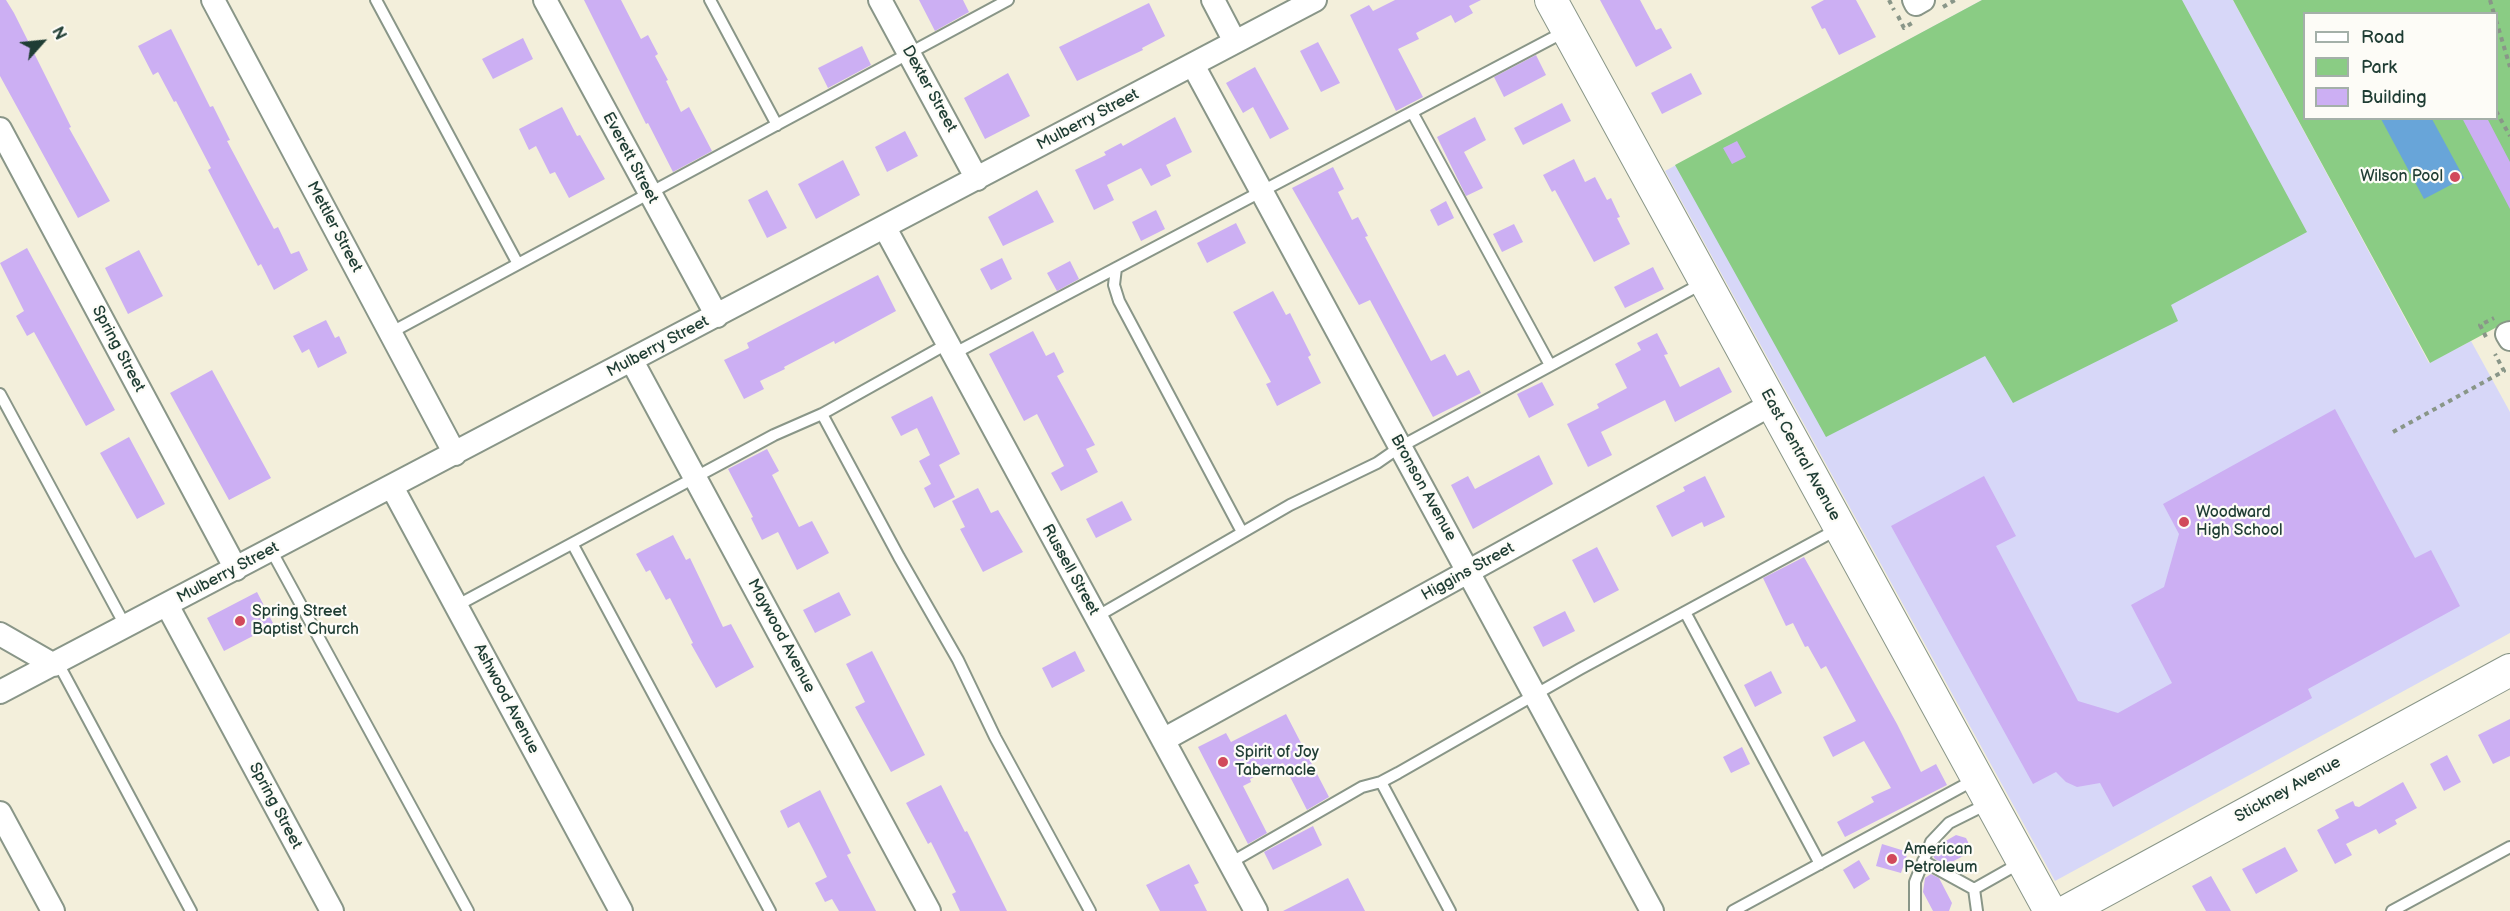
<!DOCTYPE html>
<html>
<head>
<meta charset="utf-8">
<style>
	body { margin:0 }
	#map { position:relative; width:2510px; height:911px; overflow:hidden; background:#f3efdb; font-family:"Balsamiq Sans",sans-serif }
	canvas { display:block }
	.legend { position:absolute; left:2303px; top:12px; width:195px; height:108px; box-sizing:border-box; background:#fdfcf7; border:2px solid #a4b0a9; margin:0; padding:8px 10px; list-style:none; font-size:18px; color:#1f3d34 }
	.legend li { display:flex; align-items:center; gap:12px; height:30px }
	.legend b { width:30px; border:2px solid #a4b0a9 }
	.north { position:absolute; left:12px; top:12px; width:60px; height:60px; -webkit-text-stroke:4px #fdfcf7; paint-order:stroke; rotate:63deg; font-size:16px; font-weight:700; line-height:24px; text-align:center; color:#1f3d34 }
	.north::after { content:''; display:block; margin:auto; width:21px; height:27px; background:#1f3d34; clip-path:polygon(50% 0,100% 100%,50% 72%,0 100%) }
</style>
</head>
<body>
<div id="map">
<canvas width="2510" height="911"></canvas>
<ul class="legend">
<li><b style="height:8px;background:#fff"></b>Road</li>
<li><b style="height:16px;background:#8acc84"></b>Park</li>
<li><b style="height:16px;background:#ccaff3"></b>Building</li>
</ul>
<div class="north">N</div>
</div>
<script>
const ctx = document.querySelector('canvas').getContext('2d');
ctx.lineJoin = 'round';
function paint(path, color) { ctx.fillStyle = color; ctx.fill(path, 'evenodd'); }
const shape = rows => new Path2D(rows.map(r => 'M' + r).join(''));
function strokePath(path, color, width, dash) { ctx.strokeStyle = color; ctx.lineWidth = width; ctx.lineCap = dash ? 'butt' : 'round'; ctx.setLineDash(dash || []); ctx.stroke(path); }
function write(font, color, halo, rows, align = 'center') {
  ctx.font = font + ' "Balsamiq Sans",sans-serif'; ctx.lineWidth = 4.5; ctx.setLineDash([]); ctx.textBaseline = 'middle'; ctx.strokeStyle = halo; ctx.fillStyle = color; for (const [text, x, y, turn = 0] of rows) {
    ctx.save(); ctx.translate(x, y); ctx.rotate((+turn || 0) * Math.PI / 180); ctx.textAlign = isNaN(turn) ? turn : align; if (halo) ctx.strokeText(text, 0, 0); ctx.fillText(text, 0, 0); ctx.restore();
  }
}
paint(shape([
	[1982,0,2233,0,2429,363,2471,341,2510,412,2510,633,2055,881,1665,171]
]), '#d7d7f8');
paint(shape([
	[1982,0,2182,0,2307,232,2171,305,2178,321,2013,403,1985,356,1826,437,1675,165],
	[2233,0,2510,0,2510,320,2430,363],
	[2304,14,2496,14,2496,118,2304,118]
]), '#8acc84');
paint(shape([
	[2381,119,2432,119,2464,178,2424,199]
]), '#68a5d9');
paint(shape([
	[0,0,6,0,14,13,71,127,69,128,110,201,78,218,0,76],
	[584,0,621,0,641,39,648,35,658,54,655,56,668,80,666,81,681,112,689,107,712,151,673,172,648,123,646,124],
	[919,0,963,0,969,12,935,31],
	[1395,0,1481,0,1469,6,1473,13,1455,23,1451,15,1416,33,1419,39,1398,49,1423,97,1396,111,1350,15,1369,5,1373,11],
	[1600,0,1640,0,1656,30,1661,28,1672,48,1636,67],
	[1824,0,1856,0,1876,37,1839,55,1825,28,1822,29,1811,7],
	[1149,3,1165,36,1142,48,1143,50,1077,81,1059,47],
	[171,29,210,107,213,106,230,140,227,141,274,229,278,227,291,254,299,251,308,270,274,290,261,264,258,266,208,170,211,168,176,101,174,102,158,72,153,75,138,46],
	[523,38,533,59,493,79,482,59],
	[1318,42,1340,83,1321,92,1300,51],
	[862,46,871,65,828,88,818,68],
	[1536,55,1546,75,1504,97,1494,77],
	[1255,67,1289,129,1270,139,1253,107,1243,113,1226,83],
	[1008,73,1030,116,985,139,964,98],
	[1691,73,1702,94,1662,114,1651,93],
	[1562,103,1571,121,1523,145,1514,128],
	[562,107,577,136,580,135,605,179,569,198,555,172,550,174,536,146,529,150,519,129],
	[1175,117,1192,152,1166,165,1171,176,1151,186,1141,168,1107,185,1114,200,1094,210,1075,170,1106,155,1104,152,1121,143,1123,146],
	[1475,117,1486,140,1464,152,1483,188,1466,196,1437,137],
	[2462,118,2487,118,2510,162,2510,209],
	[905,131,918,156,887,172,875,147],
	[1737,141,1746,157,1732,164,1723,148],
	[1574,159,1585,182,1595,177,1607,200,1611,198,1620,217,1617,218,1630,244,1594,262,1555,190,1552,192,1543,175],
	[843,160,860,195,816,219,798,184],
	[1333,167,1344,189,1338,192,1352,220,1358,217,1368,236,1365,237,1431,361,1445,354,1457,376,1469,370,1481,393,1433,417,1370,300,1359,305,1292,188],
	[767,190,787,228,767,238,748,200],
	[1037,190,1054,222,1003,246,988,217],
	[1446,201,1454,218,1438,226,1430,210],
	[1156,210,1165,229,1141,241,1132,222],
	[1236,223,1246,243,1207,263,1197,243],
	[1514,224,1523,242,1502,252,1493,234],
	[27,248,115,410,86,426,34,332,27,336,16,316,24,311,0,263],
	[139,250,163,296,128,314,105,268],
	[1002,258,1012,279,991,290,980,269],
	[1070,261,1079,279,1057,291,1047,273],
	[1653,267,1664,289,1625,308,1614,287],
	[878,275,896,311,835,344,834,341,784,367,785,369,760,381,764,389,744,399,724,360,749,348,747,343],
	[1273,291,1286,315,1290,313,1311,355,1308,357,1321,383,1277,406,1266,384,1271,382,1233,312],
	[326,320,335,338,339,336,347,353,318,368,309,349,302,353,293,336],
	[1033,331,1046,356,1054,352,1064,372,1057,376,1095,445,1086,449,1098,472,1061,491,1051,473,1064,466,1037,414,1024,421,989,354],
	[1657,333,1668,354,1664,355,1680,387,1719,367,1732,392,1675,422,1665,400,1601,432,1612,455,1588,467,1567,424,1599,408,1597,404,1627,388,1615,364,1641,350,1637,343],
	[212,370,271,478,229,500,170,393],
	[1542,382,1554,405,1529,418,1517,394],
	[932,396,960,454,939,465,955,497,934,508,924,488,931,484,919,461,930,455,917,428,901,436,891,417],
	[2335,409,2415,558,2431,550,2460,606,2308,689,2312,698,2113,807,2100,783,2077,787,2066,782,2056,772,2033,784,1891,526,1984,476,2016,536,1996,546,2078,701,2118,713,2172,683,2131,605,2164,587,2179,534,2163,504],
	[129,437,165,504,137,519,100,453],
	[767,449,779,471,772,475,799,527,812,521,829,553,797,570,778,532,762,540,751,518,753,517,728,469],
	[1539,455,1553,484,1473,529,1451,485,1468,476,1475,489],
	[1705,476,1725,517,1704,527,1702,522,1672,537,1656,506,1685,491,1683,487],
	[978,488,991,513,998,510,1023,552,983,572,960,529,965,527,952,501],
	[1122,501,1132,520,1096,538,1086,519],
	[673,535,686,560,690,558,723,627,731,624,754,667,716,688,691,644,693,643,670,598,666,600,650,570,646,572,636,554],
	[1597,547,1619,590,1594,603,1572,560],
	[1804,557,1897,724,1921,772,1936,764,1947,785,1845,837,1837,822,1874,802,1871,797,1891,788,1864,741,1833,757,1823,737,1856,721,1826,666,1821,669,1808,646,1805,647,1793,623,1786,626,1763,578],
	[257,592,274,625,224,651,207,618],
	[839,592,851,615,815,633,803,610],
	[1565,611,1575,631,1543,647,1533,627],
	[872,651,925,755,891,772,855,707,865,702,846,664],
	[1075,651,1085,671,1052,688,1042,668],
	[1771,671,1782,693,1755,707,1744,685],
	[1286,714,1329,797,1307,810,1283,763,1250,779,1251,782,1243,786,1267,833,1248,844,1198,747,1226,733,1231,742],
	[2510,719,2510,756,2493,764,2478,735],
	[1742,747,1750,764,1731,773,1723,757],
	[2447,755,2461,782,2444,791,2430,764],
	[2403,782,2417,808,2395,820,2397,824,2379,834,2376,829,2346,844,2352,855,2335,864,2317,830,2339,818,2335,810,2353,801,2355,806,2359,807],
	[941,785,965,832,967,831,1007,911,960,911,952,894,956,892,931,842,928,844,906,803],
	[820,790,851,853,847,855,876,911,839,911,832,899,825,902,815,883,827,877,813,849,799,822,788,828,780,811],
	[1313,826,1322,845,1273,870,1264,852],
	[1956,835,1966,838,1969,844,1967,854,1946,865,1935,859,1933,856,1937,846],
	[1882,844,1908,852,1901,873,1876,866],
	[2285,847,2298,871,2256,894,2242,869],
	[1859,860,1870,879,1854,889,1843,870],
	[1189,864,1199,883,1194,885,1207,911,1160,911,1146,885],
	[1931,874,1939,878,1952,903,1949,911,1933,911,1923,892,1925,878],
	[2211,876,2231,911,2206,911,2192,886],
	[1348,878,1365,911,1283,911]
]), '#ccaff3');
const lane = shape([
	[376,0,518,264],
	[710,0,777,125],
	[1412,112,1550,365],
	[1116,268,1114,285,1119,301,1242,532],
	[390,333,1008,0],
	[953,354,1564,32],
	[0,394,126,627],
	[822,414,899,557,958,660,995,737,1090,911],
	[573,545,770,911],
	[271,550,468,911],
	[456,606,774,435,822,414,947,344],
	[1685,612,1820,864],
	[1096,617,1290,505,1377,463,1400,447,1703,283],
	[58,663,191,911],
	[1381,782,1450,911],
	[1923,861,1974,889],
	[1230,863,1362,787,1381,782,1398,773,1580,669,1836,530],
	[1733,911,1974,780],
	[1915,911,1915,882,1931,842,1949,823,1987,804],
	[1977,911,1974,889,2020,863],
	[2392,911,2510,847]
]);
const street = shape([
	[213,0,455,454],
	[545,0,717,316],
	[880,0,977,179],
	[1213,0,1235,42],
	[1914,0,1916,4,1923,0],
	[1193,65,1652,911],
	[0,129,236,569],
	[885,228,1256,911],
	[2510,333,2507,334,2510,339],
	[632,361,929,911],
	[392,487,621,911],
	[167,605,332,911],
	[0,634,54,665],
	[0,692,1315,0],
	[1163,740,1772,404],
	[0,813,53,911]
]);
const secondary = shape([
	[1551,0,2050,911],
	[2067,911,2510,670]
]);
strokePath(lane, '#899688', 14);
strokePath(street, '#899688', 26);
strokePath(secondary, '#899688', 34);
strokePath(shape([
	[1889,0,1894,10],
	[2490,0,2494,14],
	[1943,7,1955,0],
	[1898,16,1904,28,1912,23],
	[2496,20,2510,67],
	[2496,111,2510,136],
	[2486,337,2480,325,2494,318],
	[2393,432,2504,371,2495,354]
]), '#899688', 4, [4.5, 4.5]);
strokePath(lane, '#fff', 10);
strokePath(street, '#fff', 22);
strokePath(secondary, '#fff', 32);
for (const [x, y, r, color] of [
	[2455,177,6,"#d1495b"],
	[2184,522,6,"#d1495b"],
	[240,621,6,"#d1495b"],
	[1223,762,6,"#d1495b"],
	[1892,859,6,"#d1495b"]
]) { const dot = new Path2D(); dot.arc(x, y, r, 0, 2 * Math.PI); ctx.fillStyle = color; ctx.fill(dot); strokePath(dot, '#fdfcf7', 2); }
write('16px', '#1f3d34', '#fdfcf7', [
	["Dexter Street",929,89,61],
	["Mulberry Street",1088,120,-28],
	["Everett Street",630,158,62],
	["Mettler Street",334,227,62],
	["Mulberry Street",658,347,-28],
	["Spring Street",118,349,62],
	["East Central Avenue",1800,455,61],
	["Bronson Avenue",1423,488,61],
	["Russell Street",1070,570,61],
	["Higgins Street",1468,572,-29],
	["Mulberry Street",228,573,-28],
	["Maywood Avenue",781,636,62],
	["Ashwood Avenue",506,699,62],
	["Stickney Avenue",2288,790,-29],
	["Spring Street",275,806,62]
]);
write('16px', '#1f3d34', '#fdfcf7', [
	["Wilson Pool",2443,177,"right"],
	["Woodward",2196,513],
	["High School",2196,531],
	["Spring Street",252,612],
	["Baptist Church",252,630],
	["Spirit of Joy",1235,753],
	["Tabernacle",1235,771],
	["American",1904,850],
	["Petroleum",1904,868]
], 'left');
</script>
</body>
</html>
